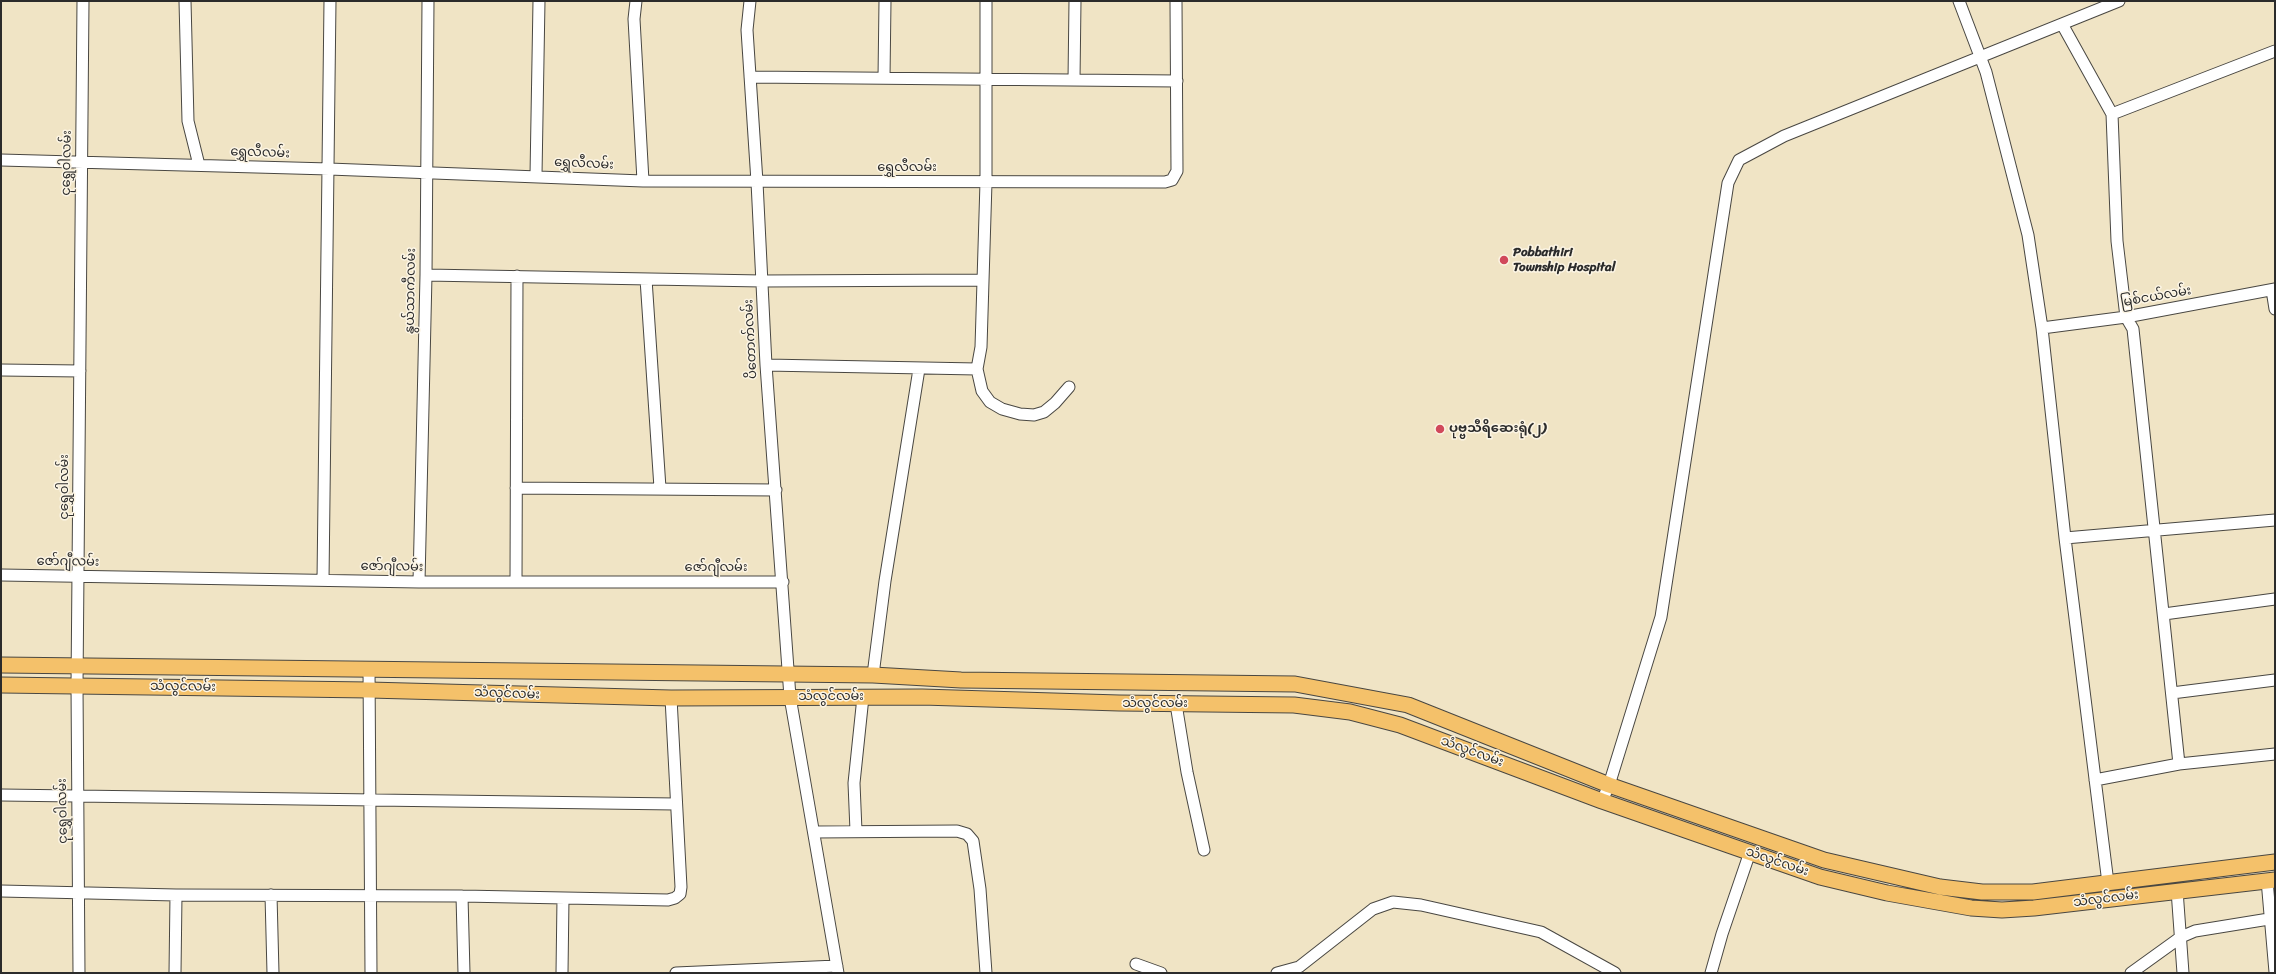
<!DOCTYPE html>
<html>
<head>
<meta charset="utf-8">
<style>
	body { margin:0 }
	#map { position:relative; width:2276px; height:974px; overflow:hidden; background:#f0e4c5; font-family:Sriracha,sans-serif }
	canvas { display:block }
	.frame { position:absolute; inset:0; border:2px solid #2b2b2b; pointer-events:none }
</style>
</head>
<body>
<div id="map">
<canvas width="2276" height="974"></canvas>
<div class="frame"></div>
</div>
<script>
const ctx = document.querySelector('canvas').getContext('2d');
ctx.lineJoin = 'round';
const shape = rows => new Path2D(rows.map(r => 'M' + r).join(''));
function strokePath(path, color, width, dash) { ctx.strokeStyle = color; ctx.lineWidth = width; ctx.lineCap = dash ? 'butt' : 'round'; ctx.setLineDash(dash || []); ctx.stroke(path); }
function write(font, color, halo, rows, align = 'center') {
  ctx.font = font + ' Sriracha,"Noto Sans Myanmar",sans-serif'; ctx.lineWidth = 3; ctx.setLineDash([]); ctx.textBaseline = 'middle'; ctx.strokeStyle = halo; ctx.fillStyle = color; for (const [text, x, y, turn = 0] of rows) {
    ctx.save(); ctx.translate(x, y); ctx.rotate((+turn || 0) * Math.PI / 180); ctx.textAlign = isNaN(turn) ? turn : align; if (halo) ctx.strokeText(text, 0, 0); ctx.fillText(text, 0, 0); ctx.restore();
  }
}
const minor = shape([
	[185,1,188,121,199,165],
	[636,1,634,19,643,181],
	[750,1,747,30,757,182,766,365,790,697,838,973],
	[1959,1,1986,72,2028,235,2042,328,2065,538,2108,883],
	[2062,24,2112,114,2117,241,2126,317,2133,329,2179,764],
	[750,77,1177,81],
	[884,78,885,1],
	[1074,80,1075,1],
	[2112,114,2275,51],
	[1,160,329,169,643,181,1165,182,1172,180,1177,171,1176,1],
	[536,175,539,1],
	[426,275,762,281,982,280],
	[646,279,660,488],
	[2272,290,2275,309],
	[2042,328,2126,317,2275,289],
	[766,365,977,369,981,347,986,182,986,1],
	[977,369,982,391,990,402,1002,409,1020,414,1034,415,1044,412,1055,403,1069,387],
	[1,370,80,371],
	[516,488,776,490],
	[2065,538,2275,520],
	[1,575,419,582,783,582],
	[323,580,330,1],
	[516,581,517,276],
	[419,582,426,275,428,1],
	[2164,614,2275,599],
	[369,668,371,973],
	[873,675,885,581,919,369],
	[2172,693,2275,680],
	[1176,704,1187,772,1204,850],
	[2095,780,2179,764,2275,754],
	[1,795,675,804],
	[1602,801,1609,785,1661,617,1728,183,1739,160,1784,136,2119,1],
	[856,831,854,783,863,697],
	[814,832,957,831,967,834,973,841,980,889,986,973],
	[2267,880,2275,972],
	[2177,890,2183,973],
	[1,891,176,895,462,896,668,900,675,898,680,894,681,887,671,698],
	[271,895,273,973],
	[462,896,464,973],
	[1136,964,1161,973],
	[79,973,77,685,83,1],
	[175,973,176,895],
	[562,973,563,898],
	[676,973,837,966],
	[1277,973,1299,967,1373,909,1393,902,1421,905,1541,932,1615,973],
	[1711,973,1722,934,1750,852],
	[2131,973,2181,937,2195,931,2275,918]
]);
const major = shape([
	[1,665,873,675,961,680,1295,684,1408,705,1609,785,1824,860,1940,887,1982,892,2033,892,2275,862],
	[1,685,369,690,671,698,922,697,1119,703,1294,705,1350,712,1400,725,1602,801,1820,877,1887,893,1971,908,2002,910,2034,908,2275,880]
]);
strokePath(minor, '#494742', 13);
strokePath(major, '#494742', 17);
strokePath(minor, '#fff', 11);
strokePath(major, '#f4c16a', 15);
for (const [x, y, r, color] of [
	[1504,260,5,"#d1495b"],
	[1440,429,5,"#d1495b"]
]) { const dot = new Path2D(); dot.arc(x, y, r, 0, 2 * Math.PI); ctx.fillStyle = color; ctx.fill(dot); strokePath(dot, '#fcf5e5', 1.5); }
write('13px', '#2b2b2b', '#fcf5e5', [
	["ရွှေလီလမ်း",260,153,2],
	["ငုရွှေဝါလမ်း",67,163,-89],
	["ရွှေလီလမ်း",584,164,3],
	["ရွှေလီလမ်း",907,168],
	["နွယ်သာကီလမ်း",411,291,-89],
	["မြစ်ငယ်လမ်း",2156,297,-10],
	["ပိတောက်လမ်း",751,339,-93],
	["ငုရွှေဝါလမ်း",65,487,-90],
	["ဇော်ဂျီလမ်း",68,562,1],
	["ဇော်ဂျီလမ်း",392,567,1],
	["ဇော်ဂျီလမ်း",716,568],
	["သံလွင်လမ်း",183,687,1],
	["သံလွင်လမ်း",507,694,2],
	["သံလွင်လမ်း",831,697],
	["သံလွင်လမ်း",1155,704],
	["သံလွင်လမ်း",1472,752,20],
	["ငုရွှေဝါလမ်း",63,811,-91],
	["သံလွင်လမ်း",1777,862,19],
	["သံလွင်လမ်း",2106,899,-7]
]);
write('bold 13px', '#2b2b2b', '#fcf5e5', [
	["Pobbathiri",1513,253],
	["Township Hospital",1513,268],
	["ပုဗ္ဗသီရိဆေးရုံ(၂)",1449,429]
], 'left');
</script>
</body>
</html>
